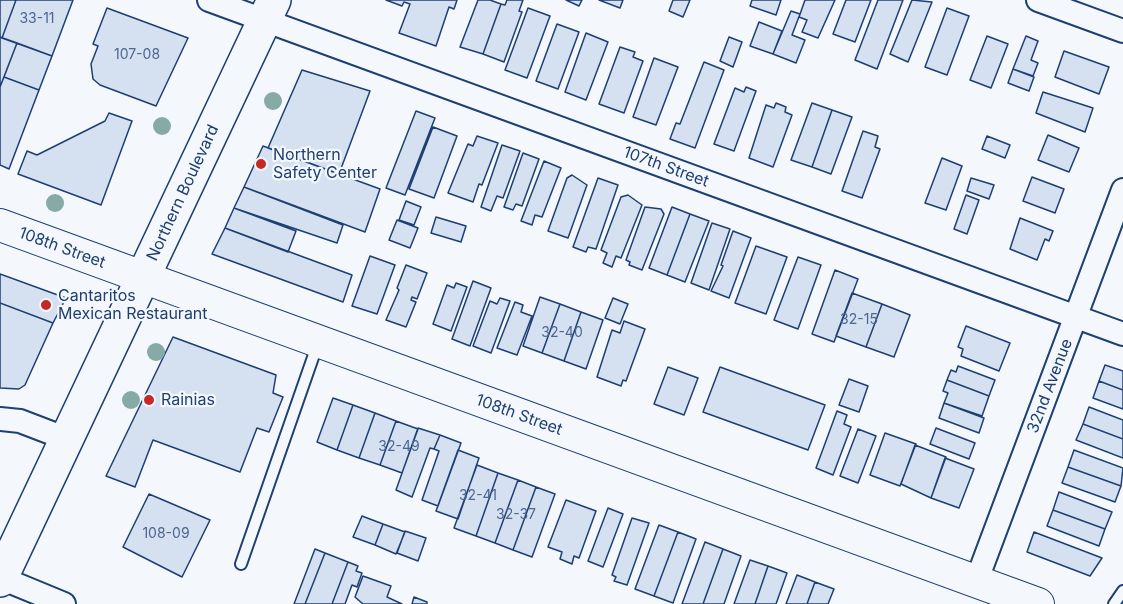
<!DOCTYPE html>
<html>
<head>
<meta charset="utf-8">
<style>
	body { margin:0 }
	canvas { display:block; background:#f4f7fb }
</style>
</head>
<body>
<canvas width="1123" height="604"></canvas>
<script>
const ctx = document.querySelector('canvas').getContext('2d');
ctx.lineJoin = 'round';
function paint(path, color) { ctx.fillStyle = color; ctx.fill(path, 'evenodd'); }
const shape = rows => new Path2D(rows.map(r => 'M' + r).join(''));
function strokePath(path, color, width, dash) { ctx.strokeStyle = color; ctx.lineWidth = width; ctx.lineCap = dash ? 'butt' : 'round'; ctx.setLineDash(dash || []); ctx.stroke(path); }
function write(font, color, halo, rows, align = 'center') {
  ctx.font = font + ' Inter,sans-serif'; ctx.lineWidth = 4.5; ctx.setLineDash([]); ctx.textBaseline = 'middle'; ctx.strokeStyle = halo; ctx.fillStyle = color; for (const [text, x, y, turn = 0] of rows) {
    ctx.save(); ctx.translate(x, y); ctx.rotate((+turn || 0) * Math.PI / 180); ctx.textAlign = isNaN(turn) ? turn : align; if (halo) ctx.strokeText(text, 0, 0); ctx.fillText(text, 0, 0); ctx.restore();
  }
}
const building = shape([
	[0,0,16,0,2,38,0,37,0,0],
	[16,0,73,0,52,56,2,38,16,0],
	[386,0,457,0,454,9,449,7,436,46,399,33,410,4,404,2,402,6,386,0],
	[478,0,490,0,501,4,483,54,460,47,478,0],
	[507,0,523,0,519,11,522,12,504,62,483,54,501,4,505,5,507,0],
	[566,0,582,0,579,6,566,0],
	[599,0,623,0,620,8,599,0],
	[690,0,683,17,669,11,673,0,690,0],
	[752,0,781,0,776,15,750,6,752,0],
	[805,0,835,0,818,38,802,32,807,20,799,17,805,0],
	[846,0,871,0,855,42,833,34,846,0],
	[878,0,903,0,877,69,855,60,878,0],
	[912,0,932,2,908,62,890,54,912,0],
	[107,8,188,38,156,106,100,85,93,79,91,64,98,46,93,44,107,8],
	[528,8,550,16,527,78,505,70,528,8],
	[947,8,969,16,947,75,925,67,947,8],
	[791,11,800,14,792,35,805,40,796,63,773,54,791,11],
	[759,22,782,31,773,54,750,46,759,22],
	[557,24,579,32,558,89,536,81,557,24],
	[586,33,608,42,586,100,565,92,586,33],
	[987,36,1008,44,991,88,970,80,987,36],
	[1026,36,1038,41,1031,60,1038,63,1033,76,1013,69,1026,36],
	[0,37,17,43,0,87,0,37],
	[729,37,742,42,733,67,720,61,729,37],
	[17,43,52,56,39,90,4,77,17,43],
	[620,47,635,52,633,57,643,61,624,113,599,104,620,47],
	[1064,51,1109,67,1099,94,1055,77,1064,51],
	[654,58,678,67,656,125,633,117,654,58],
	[704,62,724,70,695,148,670,139,676,123,680,124,704,62],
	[1013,69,1034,77,1029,91,1008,83,1013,69],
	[302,70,370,91,339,174,268,148,302,70],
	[4,77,39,90,9,169,0,165,0,87,4,77],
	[746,87,756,91,734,151,714,144,735,88,744,92,746,87],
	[1043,92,1093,108,1085,132,1036,113,1043,92],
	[776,103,786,107,785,112,792,115,773,167,749,158,766,105,774,108,776,103],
	[812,103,832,110,812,167,791,160,812,103],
	[832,110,852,117,831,174,812,167,832,110],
	[416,111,435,118,405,195,386,188,416,111],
	[109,113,132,121,101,205,18,174,27,151,37,155,105,121,109,113],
	[433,127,457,136,434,198,409,189,433,127],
	[863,131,878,136,875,147,880,149,862,198,842,191,863,131],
	[1048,135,1079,148,1069,172,1038,160,1048,135],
	[477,136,498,143,482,185,479,184,473,202,448,193,468,144,473,146,477,136],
	[987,136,1010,145,1005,158,982,149,987,136],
	[502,145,520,151,503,198,497,196,491,211,481,207,502,145],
	[263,146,380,189,365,232,244,187,263,146],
	[523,153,539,159,522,206,516,204,513,210,504,207,523,153],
	[942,158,962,166,946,210,925,203,942,158],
	[544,161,561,168,542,217,535,215,532,225,521,221,544,161],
	[572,175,587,185,568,238,548,231,567,178,572,175],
	[1032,177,1064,189,1055,213,1023,201,1032,177],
	[598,178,618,185,596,249,588,247,586,252,573,247,598,178],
	[971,178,994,185,989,199,967,191,971,178],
	[244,187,343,225,337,243,234,208,244,187],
	[628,195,642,205,621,258,616,256,612,267,603,263,607,253,601,250,621,197,628,195],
	[966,195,979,200,967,234,954,229,966,195],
	[406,201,421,207,414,225,399,220,406,201],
	[645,207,661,209,664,214,642,270,629,265,630,262,626,260,645,207],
	[672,207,690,214,667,275,649,268,672,207],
	[234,208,296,231,288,252,225,228,234,208],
	[690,214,709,221,685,282,667,275,690,214],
	[436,217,466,226,461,242,431,233,436,217],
	[1020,218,1053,231,1049,241,1045,239,1037,260,1010,249,1020,218],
	[397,220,418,228,410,248,389,240,397,220],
	[712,223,730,229,709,290,691,283,712,223],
	[225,228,352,275,343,302,212,254,225,228],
	[733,231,751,238,729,298,711,291,723,266,721,265,733,231],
	[756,246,787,257,766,314,735,303,756,246],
	[370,256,395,265,377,314,352,306,370,256],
	[798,257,821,265,798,329,774,320,798,257],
	[406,265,427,273,417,299,412,297,411,300,416,302,406,327,386,320,399,290,397,288,406,265],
	[835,270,858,279,834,342,812,334,835,270],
	[0,274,66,298,53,323,0,303,0,274],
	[473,281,491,288,470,346,452,339,473,281],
	[456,283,467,287,451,331,433,324,447,285,454,288,456,283],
	[852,293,882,304,866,347,836,336,852,293],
	[540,297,560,304,542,353,523,346,540,297],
	[500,298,510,301,491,353,473,346,490,301,497,304,500,298],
	[613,298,628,304,620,324,605,318,613,298],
	[515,302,523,305,521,312,532,316,517,355,497,348,515,302],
	[0,303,53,323,25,385,19,389,0,388,0,303],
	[560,304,581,312,564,361,542,353,560,304],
	[882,304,910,315,894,357,866,347,882,304],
	[581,312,603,320,586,369,564,361,581,312],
	[624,321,645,329,626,381,623,380,621,386,597,377,612,330,620,333,624,321],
	[966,326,1010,343,999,371,961,356,963,349,958,347,966,326],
	[173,337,276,375,273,393,283,397,269,432,257,428,240,472,153,440,135,487,106,476,173,337],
	[1105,365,1123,371,1123,390,1099,381,1105,365],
	[958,366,995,380,989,396,947,380,951,370,956,372,958,366],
	[668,367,698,378,684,415,654,404,668,367],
	[720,367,825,405,808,450,703,412,720,367],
	[849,379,868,386,859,412,839,405,849,379],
	[947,380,989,396,982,416,944,403,948,393,943,391,947,380],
	[1099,381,1123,390,1123,409,1093,398,1099,381],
	[333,398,353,405,337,450,317,442,333,398],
	[944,403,984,418,979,433,939,418,944,403],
	[353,405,375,413,359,458,337,450,353,405],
	[1089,407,1123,420,1123,439,1083,424,1089,407],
	[837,411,847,415,844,424,851,427,833,475,816,468,837,411],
	[375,413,396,421,380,465,359,458,375,413],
	[396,421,418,429,402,473,380,465,396,421],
	[1083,424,1123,439,1123,458,1076,440,1083,424],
	[418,428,440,435,434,449,430,448,412,497,396,490,418,428],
	[936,428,975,443,969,459,930,444,936,428],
	[858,429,876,436,858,483,840,476,858,429],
	[885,433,916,444,900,486,870,475,885,433],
	[440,435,461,443,438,506,422,500,439,451,434,449,440,435],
	[915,445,946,457,931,498,901,484,915,445],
	[458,450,479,458,458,519,436,511,458,450],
	[1074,450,1123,468,1121,486,1068,467,1074,450],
	[945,458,974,469,959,508,931,498,945,458],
	[477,465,498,473,476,536,454,528,477,465],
	[1068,467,1121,486,1115,502,1062,483,1068,467],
	[498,473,518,480,495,543,476,536,498,473],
	[518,480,536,487,513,550,495,543,518,480],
	[536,487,555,494,532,557,513,550,536,487],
	[1059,492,1112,512,1105,529,1053,510,1059,492],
	[149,494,210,520,182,577,123,547,149,494],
	[566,500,596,511,579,558,574,556,572,564,560,559,562,552,548,547,566,500],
	[608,508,623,514,603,567,588,561,608,508],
	[1053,510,1105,529,1099,546,1047,526,1053,510],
	[362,516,383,524,375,545,353,537,362,516],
	[632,518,649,523,627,585,614,581,616,577,612,575,632,518],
	[383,524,405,532,396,554,375,545,383,524],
	[659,525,678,532,654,596,635,589,659,525],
	[405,531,426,538,418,561,397,553,405,531],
	[678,532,696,539,673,603,654,596,678,532],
	[1034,532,1102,558,1090,576,1027,552,1034,532],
	[705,542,723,549,703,604,682,604,705,542],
	[315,549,325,553,305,604,294,604,315,549],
	[723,549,741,556,724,604,703,604,723,549],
	[325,553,348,562,332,604,305,604,325,553],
	[750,560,768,566,755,604,734,604,750,560],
	[348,562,358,566,356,571,362,573,357,587,352,585,345,604,332,604,348,562],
	[768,566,787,573,776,604,755,604,768,566],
	[797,575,815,582,807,604,786,604,797,575],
	[363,576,391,586,387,597,402,604,363,604,355,597,363,576],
	[815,582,834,589,828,604,807,604,815,582],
	[414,597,427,602,427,604,412,604,414,597]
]);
paint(building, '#d5e0f0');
strokePath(building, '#1d3f73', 1.5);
const lane = shape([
	[241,564,318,343],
	[1114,604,1123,591]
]);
const street = shape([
	[209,0,1123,334],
	[1038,0,1123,31],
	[0,419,20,421,67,439],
	[1,578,64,604],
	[976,582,1123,190]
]);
const secondary = shape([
	[0,225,1038,604]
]);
const primary = shape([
	[0,580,274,0]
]);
strokePath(lane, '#1d3f73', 14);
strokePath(street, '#1d3f73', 26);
strokePath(secondary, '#1d3f73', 34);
strokePath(primary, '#1d3f73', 36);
strokePath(lane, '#f4f7fb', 10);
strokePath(street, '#f4f7fb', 22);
strokePath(secondary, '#f4f7fb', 32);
strokePath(primary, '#f4f7fb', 33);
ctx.fillStyle = '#86aba6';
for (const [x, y] of [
	[273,101],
	[162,126],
	[55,203],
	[156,352],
	[131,400]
]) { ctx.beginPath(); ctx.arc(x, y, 9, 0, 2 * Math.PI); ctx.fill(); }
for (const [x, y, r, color] of [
	[261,164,6,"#c62828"],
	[46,305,6,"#c62828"],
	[149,400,6,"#c62828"]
]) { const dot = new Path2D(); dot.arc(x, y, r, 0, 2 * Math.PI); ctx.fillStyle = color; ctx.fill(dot); strokePath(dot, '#f4f7fb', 2); }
write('14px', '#4b6792', null, [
	["33-11",37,19],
	["107-08",137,55],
	["32-15",859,320],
	["32-40",562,333],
	["32-49",399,447],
	["32-41",478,496],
	["32-37",516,515],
	["108-09",166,534]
]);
write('16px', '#1d3f73', '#f4f7fb', [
	["Northern",273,155],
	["Safety Center",273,173],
	["Cantaritos",58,296],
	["Mexican Restaurant",58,314],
	["Rainias",161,400]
], 'left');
write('16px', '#1d3f73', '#f4f7fb', [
	["107th Street",666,167,20],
	["Northern Boulevard",183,193,-65],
	["108th Street",62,248,20],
	["32nd Avenue",1050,386,-69],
	["108th Street",519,415,20]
]);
</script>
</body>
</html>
